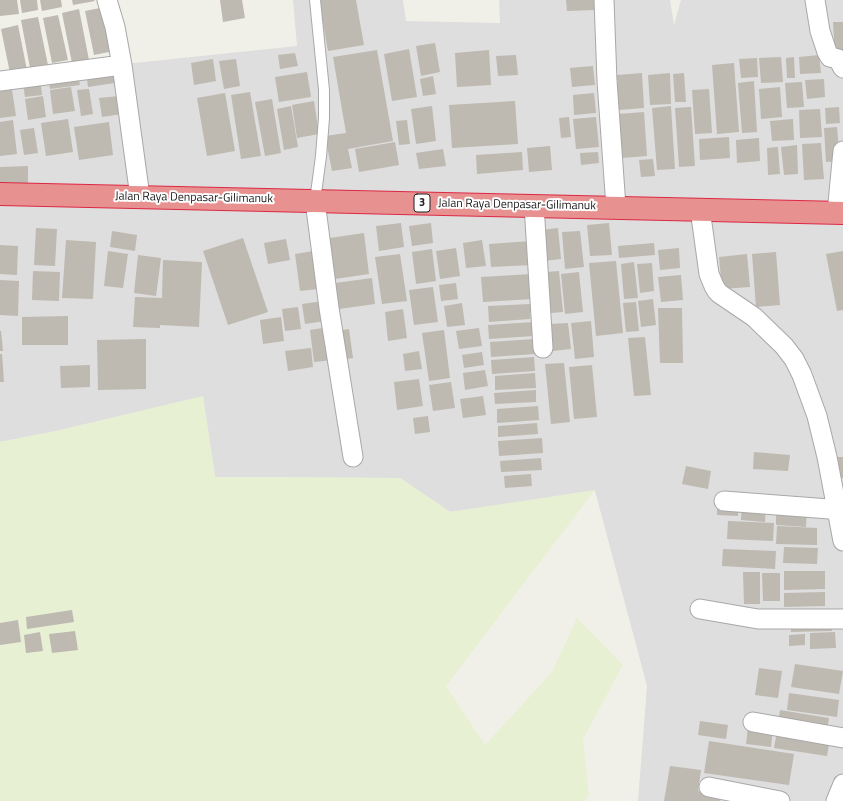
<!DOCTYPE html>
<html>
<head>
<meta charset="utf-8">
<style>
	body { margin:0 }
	canvas { display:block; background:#f1f0e8 }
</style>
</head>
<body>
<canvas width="843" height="801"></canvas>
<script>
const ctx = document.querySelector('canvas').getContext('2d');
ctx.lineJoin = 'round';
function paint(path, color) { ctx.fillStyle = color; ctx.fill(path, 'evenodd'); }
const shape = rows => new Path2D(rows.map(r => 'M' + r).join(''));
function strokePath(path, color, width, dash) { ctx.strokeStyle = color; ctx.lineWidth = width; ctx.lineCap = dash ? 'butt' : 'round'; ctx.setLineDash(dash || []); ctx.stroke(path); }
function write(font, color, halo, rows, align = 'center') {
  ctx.font = font + ' "Titillium Web",sans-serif'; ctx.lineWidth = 4; ctx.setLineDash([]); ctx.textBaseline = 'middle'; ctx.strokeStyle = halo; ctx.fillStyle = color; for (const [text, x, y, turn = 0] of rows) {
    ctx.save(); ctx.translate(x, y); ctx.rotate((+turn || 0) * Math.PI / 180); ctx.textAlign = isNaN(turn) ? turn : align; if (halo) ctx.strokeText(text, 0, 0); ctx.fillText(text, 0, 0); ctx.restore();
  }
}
paint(shape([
	[293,0,403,0,406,21,500,23,499,0,670,0,674,25,681,0,843,0,843,801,638,801,647,686,595,491,450,512,400,478,215,477,203,397,56,431,0,442,0,77,297,46]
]), '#dfdede');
paint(shape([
	[203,396,215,477,400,478,450,512,595,490,446,686,485,745,552,672,577,618,623,665,583,739,589,795,585,801,0,801,0,442,56,431]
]), '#e8f0d4');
paint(shape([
	[0,0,17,0,19,14,0,16],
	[20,0,37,0,38,10,22,13],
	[40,0,61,0,62,7,42,11],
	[72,0,94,0,95,1,73,5],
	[220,0,242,0,245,18,223,22],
	[319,0,356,0,364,45,328,51],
	[566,0,595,0,595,10,567,11],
	[105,7,114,51,94,55,85,11],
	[79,9,89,60,72,63,62,13],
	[58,15,68,60,52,63,43,18],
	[38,17,48,65,30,68,21,20],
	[833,22,843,22,843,56,835,56],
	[18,25,27,70,10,73,1,29],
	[435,43,440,72,421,76,416,46],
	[409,49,417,97,392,101,384,54],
	[377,50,393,141,348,149,352,168,332,171,325,136,346,133,333,57],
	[489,50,491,85,457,87,455,53],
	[295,53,298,66,280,69,278,55],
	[516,55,518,75,498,76,496,56],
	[819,55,821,73,800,74,799,57],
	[781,57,783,82,761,83,759,58],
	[794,57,795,78,787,78,786,58],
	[757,58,758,77,741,78,739,59],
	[213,59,216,81,194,85,191,63],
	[236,59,240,86,224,89,219,61],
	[734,63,739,132,717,134,712,65],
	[593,66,595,85,572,87,570,68],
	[113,68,115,83,88,87,86,72],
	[78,72,80,85,50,89,48,76],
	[307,72,311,97,279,102,275,77],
	[642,73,644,108,619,110,617,75],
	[670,73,671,104,650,105,648,75],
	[684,73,686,102,675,102,673,74],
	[433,76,436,94,423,96,420,79],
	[40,77,42,95,25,97,22,79],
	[824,79,825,97,807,99,805,80],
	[754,81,757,132,742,133,738,83],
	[802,82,804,107,787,108,785,83],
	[11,83,16,116,0,118,0,85],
	[71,87,75,111,53,114,50,90],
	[780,87,782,117,761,119,759,89],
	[89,89,93,114,81,116,77,90],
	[709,89,712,133,695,134,692,90],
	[250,92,261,156,241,159,231,95],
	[225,93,235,151,207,156,197,98],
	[594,93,596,113,574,115,573,95],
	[43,96,46,117,28,120,25,99],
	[119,96,122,114,102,117,99,98],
	[272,99,281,153,265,156,255,102],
	[314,101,319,134,297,138,292,105],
	[515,101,518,144,452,148,449,105],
	[291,106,298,147,284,150,277,109],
	[432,106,436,141,416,144,411,109],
	[671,106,675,169,657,170,652,108],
	[691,107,695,166,679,167,675,108],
	[839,107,840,123,826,124,825,108],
	[820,109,822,137,800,138,799,110],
	[644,112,647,156,621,158,618,114],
	[569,117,571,137,561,138,559,118],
	[596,117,599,147,576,149,573,119],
	[68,119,73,152,46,156,41,123],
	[793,119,794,140,772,141,770,121],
	[13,120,17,154,0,156,0,122],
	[407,120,410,144,399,145,396,121],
	[109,122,113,155,79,160,74,127],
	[837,127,840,161,826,162,824,128],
	[34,128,38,153,24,155,20,130],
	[729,137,730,158,700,160,699,139],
	[759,138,760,161,737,163,736,140],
	[395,142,399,165,359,172,355,149],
	[821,143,824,179,804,180,802,144],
	[797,145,798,174,784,175,781,147],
	[550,146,552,170,529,172,527,148],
	[778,147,780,174,768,175,767,148],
	[443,149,446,166,419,169,416,153],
	[522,152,523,170,477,174,476,155],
	[598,152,599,163,581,165,580,153],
	[653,159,655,176,641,177,639,160],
	[28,166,28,184,0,184,0,167],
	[401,223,404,247,379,251,376,226],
	[431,223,433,243,412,246,409,226],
	[609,223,612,255,590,256,587,225],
	[36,228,57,229,55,266,34,265],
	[558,228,561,259,544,261,541,230],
	[112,231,137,235,135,251,110,247],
	[580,231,584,267,565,269,562,232],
	[364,233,369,274,328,280,323,239],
	[243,238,268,312,228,325,203,251],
	[286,239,290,260,268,264,264,243],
	[66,240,96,242,93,299,62,298],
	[482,240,486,266,466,268,463,243],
	[531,241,532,265,491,267,489,244],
	[654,243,655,255,619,258,618,246],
	[0,245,18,246,17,275,0,274],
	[456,248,460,276,440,279,436,251],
	[679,248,680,268,660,270,658,250],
	[432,249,436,281,416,284,412,252],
	[108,251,128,254,123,288,104,286],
	[313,251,318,289,300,291,295,254],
	[843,251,843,310,837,311,826,254],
	[776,252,780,305,756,307,752,254],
	[400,254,407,301,382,304,375,257],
	[747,254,750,287,722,289,719,257],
	[138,255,161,258,156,296,134,293],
	[163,260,202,262,199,327,160,325,160,328,133,327,135,297,162,298],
	[616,261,623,333,596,336,589,263],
	[634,262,638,298,624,299,621,264],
	[652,263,654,291,640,293,637,264],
	[33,271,60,272,59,301,32,300],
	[559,271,563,312,551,313,547,272],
	[579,272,583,312,565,314,561,274],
	[532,274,533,299,483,302,481,277],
	[681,275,683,300,661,302,658,277],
	[372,278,375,304,332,310,328,284],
	[0,280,19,281,18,316,0,315],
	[456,283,458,299,441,301,439,285],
	[433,287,438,322,414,325,409,290],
	[653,299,656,325,641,327,638,301],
	[323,301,325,321,305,324,302,304],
	[636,302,639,331,626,332,623,303],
	[462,303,465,325,447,327,444,306],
	[530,304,530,319,489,322,488,306],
	[298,307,301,329,285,331,282,309],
	[658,308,682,308,683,363,660,363],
	[403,309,407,338,388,341,385,312],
	[68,316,68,345,22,345,22,317],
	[281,317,284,341,263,344,260,320],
	[591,321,594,357,575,359,571,323],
	[534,322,534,336,489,339,488,325],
	[568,323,571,349,553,351,550,324],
	[329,327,333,360,314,362,310,330],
	[479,328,482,346,459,349,456,331],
	[349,329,353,358,340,360,336,331],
	[444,330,450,378,429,381,422,333],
	[0,331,1,331,3,351,0,351],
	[645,337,651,395,634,396,628,338],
	[146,339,146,389,98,390,97,340],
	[534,339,535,354,491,357,490,342],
	[311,348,313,367,288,371,285,351],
	[419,351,422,369,405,371,403,354],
	[482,352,484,365,464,368,462,355],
	[0,354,2,354,4,382,0,382],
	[534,357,535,371,492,374,491,360],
	[564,363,570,422,551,424,545,364],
	[90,365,90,387,61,388,60,366],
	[592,365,597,417,574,419,569,367],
	[485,370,488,386,465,390,463,373],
	[535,373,536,388,495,390,495,376],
	[419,379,423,406,397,410,394,382],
	[451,382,455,408,433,411,429,385],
	[536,390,536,402,495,404,494,393],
	[483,396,486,415,463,418,460,399],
	[538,406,539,420,497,423,497,409],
	[428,416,430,432,415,434,413,418],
	[537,423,538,434,498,437,498,426],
	[542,438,543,453,499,456,498,441],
	[754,452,790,455,788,471,753,469],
	[834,457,843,457,843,478,835,478],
	[541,458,542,470,501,472,500,461],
	[686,466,711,471,708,489,682,484],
	[531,474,532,486,505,488,504,476],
	[717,503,739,504,738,516,717,515],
	[742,504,766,505,765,522,741,520],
	[776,507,807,508,806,527,776,525],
	[728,521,774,523,773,541,727,539],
	[777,526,817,528,817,545,776,544],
	[784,547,818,548,817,564,783,563],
	[723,549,776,551,775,569,722,566],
	[784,571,825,571,825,589,784,590],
	[743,572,760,572,760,604,744,604],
	[762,573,780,573,780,601,763,601],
	[825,592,825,606,784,607,784,593],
	[72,610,74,622,27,629,26,617],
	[832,619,832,631,791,632,791,620],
	[18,620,21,642,0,645,0,623],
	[75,631,78,650,52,653,49,634],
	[40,632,43,651,26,653,24,635],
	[835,632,836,648,810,649,810,633],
	[805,634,805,645,789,646,789,635],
	[795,664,843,671,839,694,791,687],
	[759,668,782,671,778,698,755,695],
	[789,693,839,700,837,717,787,710],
	[780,710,829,718,827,731,778,724],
	[700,721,728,725,726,739,698,735],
	[748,726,773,729,771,747,746,744],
	[777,731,830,739,827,756,774,748],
	[709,741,794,754,789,785,704,773],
	[670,766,701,770,698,791,721,797,720,801,664,801]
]), '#beb9b1');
const lane = shape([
	[315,201,321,156,324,118,324,90,315,0]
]);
const street = shape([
	[107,0,115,27,122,65,140,197],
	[604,0,607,81,616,207],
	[815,0,820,31,827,52,830,57,838,59,843,68],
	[0,81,122,65],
	[315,201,329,308,353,457],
	[534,205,543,348],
	[700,209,709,274,714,286,717,291,720,294,754,317,784,346,794,359,802,375,817,416,827,457,843,541],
	[837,213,843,151],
	[724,501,843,510],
	[700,609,758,619,843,619],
	[753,722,843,738],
	[709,787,780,801],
	[836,801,843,784]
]);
const highway = shape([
	[0,194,843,213]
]);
strokePath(lane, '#a8a8a8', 12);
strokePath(street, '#a8a8a8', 21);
strokePath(highway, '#dc2843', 24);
strokePath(lane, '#fff', 10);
strokePath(street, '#fff', 19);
strokePath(highway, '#e89191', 22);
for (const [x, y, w] of [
	[422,203,16]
]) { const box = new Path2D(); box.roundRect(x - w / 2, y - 9, w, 18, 3); ctx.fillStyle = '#fff'; ctx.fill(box); strokePath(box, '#212121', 1); }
write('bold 11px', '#212121', null, [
	["3",422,203]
]);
write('12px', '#212121', '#fff', [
	["Jalan Raya Denpasar-Gilimanuk",194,198,1],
	["Jalan Raya Denpasar-Gilimanuk",517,205,1]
]);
</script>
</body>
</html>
